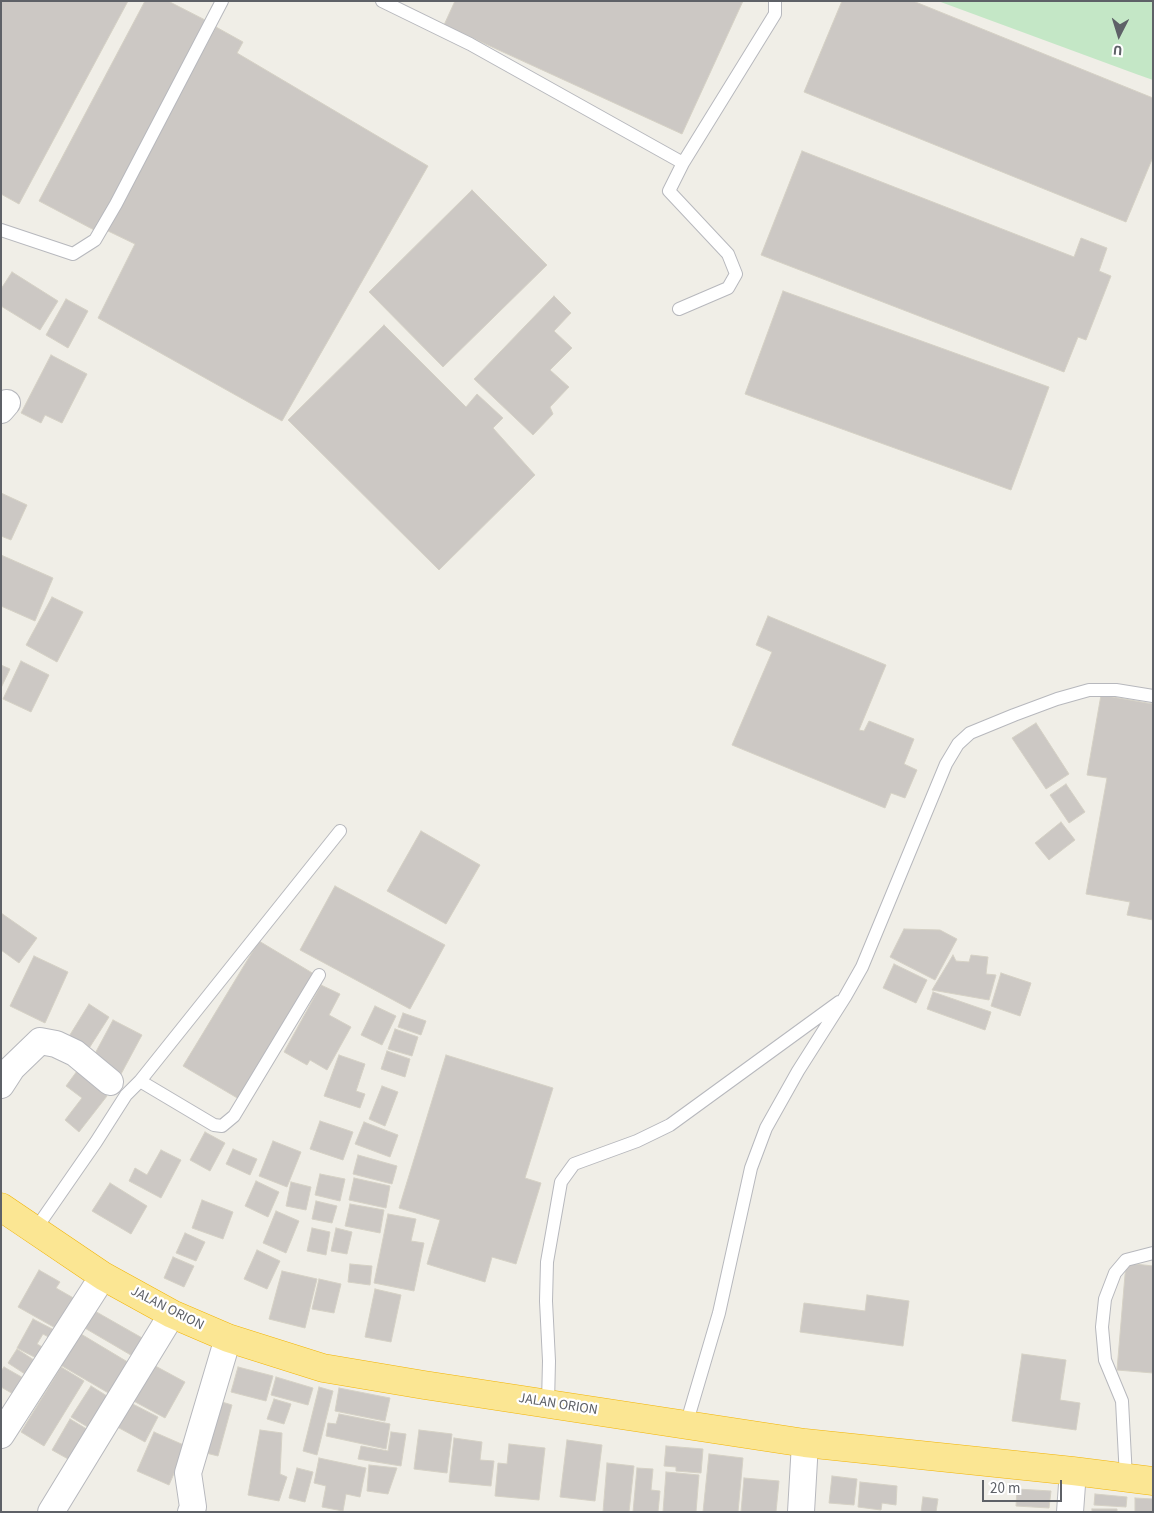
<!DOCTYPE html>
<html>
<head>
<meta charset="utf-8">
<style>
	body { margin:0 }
	#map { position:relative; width:1154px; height:1513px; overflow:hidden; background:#f0eee7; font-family:"Source Sans 3",sans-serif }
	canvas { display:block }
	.frame { position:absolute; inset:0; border:2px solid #5e6167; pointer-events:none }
	.north { position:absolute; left:1094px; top:10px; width:50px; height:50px; -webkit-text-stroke:4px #fff; paint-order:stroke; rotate:185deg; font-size:14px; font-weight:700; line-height:20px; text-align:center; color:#5e6167 }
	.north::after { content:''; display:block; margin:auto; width:18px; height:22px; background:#5e6167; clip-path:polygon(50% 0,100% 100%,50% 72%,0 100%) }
	.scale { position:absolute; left:982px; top:1480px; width:80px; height:22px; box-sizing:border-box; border:2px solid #5e6167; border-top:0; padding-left:6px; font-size:15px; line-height:18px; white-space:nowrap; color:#5e6167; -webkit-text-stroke:4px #fff; paint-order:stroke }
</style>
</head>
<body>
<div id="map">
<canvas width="1154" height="1513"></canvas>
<div class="frame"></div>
<div class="north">U</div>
<div class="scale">20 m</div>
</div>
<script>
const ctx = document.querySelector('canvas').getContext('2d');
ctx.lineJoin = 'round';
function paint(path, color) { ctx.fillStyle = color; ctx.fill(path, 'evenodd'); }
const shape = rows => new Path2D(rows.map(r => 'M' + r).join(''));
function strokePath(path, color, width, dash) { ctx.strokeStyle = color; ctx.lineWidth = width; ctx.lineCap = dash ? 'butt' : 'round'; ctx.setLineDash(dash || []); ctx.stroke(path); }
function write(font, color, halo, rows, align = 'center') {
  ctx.font = font + ' "Source Sans 3",sans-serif'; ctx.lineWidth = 4.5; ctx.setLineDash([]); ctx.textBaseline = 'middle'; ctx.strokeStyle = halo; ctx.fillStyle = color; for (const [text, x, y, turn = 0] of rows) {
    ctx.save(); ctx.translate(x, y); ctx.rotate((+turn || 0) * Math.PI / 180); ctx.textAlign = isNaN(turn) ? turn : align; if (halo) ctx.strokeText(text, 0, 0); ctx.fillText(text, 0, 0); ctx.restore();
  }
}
paint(shape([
	[938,1,1153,1,1153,80,1136,74]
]), '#c4e7c6');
const building = shape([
	[1,1,128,1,19,204,1,194,1,1],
	[145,1,168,1,207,21,96,231,39,201,145,1],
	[455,1,743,1,682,134,444,25,455,1],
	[842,1,913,1,1153,98,1153,157,1126,222,804,92,842,1],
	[216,27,243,42,237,53,428,166,282,421,98,318,135,244,106,230,216,27],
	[802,151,1074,257,1081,238,1107,248,1099,271,1111,276,1086,340,1078,337,1064,372,761,255,802,151],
	[472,190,547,265,443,367,369,292,472,190],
	[12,272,58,301,40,330,1,306,1,289,12,272],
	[783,291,1049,387,1011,490,745,394,783,291],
	[554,296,571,313,554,331,572,348,550,370,569,387,550,407,553,414,533,435,474,379,554,296],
	[66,299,88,311,68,348,46,335,66,299],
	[384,325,466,407,477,394,503,418,493,428,535,475,439,570,288,420,384,325],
	[51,355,87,374,62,423,45,415,41,423,21,413,51,355],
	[1,493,27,505,11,540,1,536,1,493],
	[1,555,53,578,35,621,1,606,1,555],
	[52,597,83,612,57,662,26,645,52,597],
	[768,616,886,665,859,730,864,731,869,721,914,739,904,764,917,770,905,798,891,793,885,808,732,745,772,652,756,645,768,616],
	[21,661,49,675,31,712,3,699,21,661],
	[1,665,10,669,1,688,1,665],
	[1101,695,1153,704,1153,920,1127,915,1130,902,1086,894,1107,778,1087,775,1101,695],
	[1036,723,1069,774,1046,789,1012,738,1036,723],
	[1066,784,1085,812,1069,823,1050,795,1066,784],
	[1061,822,1075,840,1049,860,1035,843,1061,822],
	[421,831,480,865,446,924,387,891,421,831],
	[335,886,445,945,410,1009,300,950,335,886],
	[1,913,37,938,19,963,1,950,1,913],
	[904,929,940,930,957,939,935,980,890,957,904,929],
	[259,941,314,974,239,1099,183,1066,259,941],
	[953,955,956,961,969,962,971,955,988,957,986,974,996,975,989,1000,932,990,953,955],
	[34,956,68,972,45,1023,10,1006,34,956],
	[894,964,927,980,916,1003,883,988,894,964],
	[1001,973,1031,983,1020,1016,991,1006,1001,973],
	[321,985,340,994,329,1015,351,1027,327,1070,310,1060,307,1065,284,1052,321,985],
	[933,992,991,1012,985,1030,927,1009,933,992],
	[89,1004,109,1017,88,1050,68,1038,89,1004],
	[375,1006,396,1016,382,1045,361,1035,375,1006],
	[403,1013,426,1021,421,1035,398,1027,403,1013],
	[113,1020,142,1035,120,1076,91,1061,113,1020],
	[395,1029,418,1037,412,1056,388,1049,395,1029],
	[387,1051,410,1059,405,1077,381,1069,387,1051],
	[339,1055,365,1064,356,1091,365,1094,360,1108,324,1096,339,1055],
	[446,1055,553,1088,525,1178,541,1183,516,1264,492,1257,485,1282,427,1264,440,1220,399,1208,446,1055],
	[77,1071,107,1096,79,1132,65,1120,82,1098,66,1086,77,1071],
	[382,1086,398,1092,385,1126,369,1119,382,1086],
	[320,1121,353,1132,343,1160,310,1149,320,1121],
	[364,1122,398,1135,390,1157,355,1144,364,1122],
	[205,1132,225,1143,210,1171,190,1160,205,1132],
	[273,1141,301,1152,287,1187,259,1176,273,1141],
	[233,1149,257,1159,250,1175,226,1164,233,1149],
	[161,1150,181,1160,161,1198,129,1181,135,1168,147,1175,161,1150],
	[358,1155,397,1166,392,1184,353,1174,358,1155],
	[320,1174,345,1179,340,1201,315,1195,320,1174],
	[354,1178,390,1186,386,1208,349,1200,354,1178],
	[256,1181,279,1192,268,1217,245,1206,256,1181],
	[291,1182,311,1187,306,1210,286,1206,291,1182],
	[110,1183,147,1206,131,1234,92,1211,110,1183],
	[202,1200,233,1212,223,1239,192,1228,202,1200],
	[316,1201,337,1206,332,1223,312,1219,316,1201],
	[350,1204,384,1210,380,1233,345,1226,350,1204],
	[276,1211,299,1221,286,1253,263,1243,276,1211],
	[388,1214,416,1219,411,1241,424,1243,414,1291,374,1283,388,1214],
	[312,1228,330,1232,326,1255,307,1251,312,1228],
	[336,1228,352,1232,347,1254,331,1251,336,1228],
	[185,1233,205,1242,196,1261,176,1253,185,1233],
	[257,1250,280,1261,267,1289,244,1279,257,1250],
	[173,1257,194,1266,184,1287,164,1278,173,1257],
	[1126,1263,1153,1266,1153,1373,1117,1370,1126,1263],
	[350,1264,372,1266,370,1285,348,1282,350,1264],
	[39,1270,60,1282,56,1288,77,1300,59,1330,18,1307,39,1270],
	[282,1271,317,1279,305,1328,269,1319,282,1271],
	[319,1279,341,1284,334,1313,312,1309,319,1279],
	[375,1289,401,1295,391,1342,365,1337,375,1289],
	[867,1295,909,1301,903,1346,800,1332,804,1303,865,1311,867,1295],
	[93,1310,151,1343,141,1361,83,1327,93,1310],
	[33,1319,56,1331,52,1339,43,1334,37,1344,46,1349,40,1360,17,1348,33,1319],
	[76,1331,136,1367,117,1398,57,1363,76,1331],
	[17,1349,37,1362,28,1376,8,1363,17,1349],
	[1022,1354,1066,1360,1060,1400,1080,1403,1076,1430,1012,1421,1022,1354],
	[148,1362,185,1382,165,1418,128,1398,148,1362],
	[4,1367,25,1379,15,1395,1,1387,1,1371,4,1367],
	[61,1367,84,1381,44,1446,21,1432,61,1367],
	[238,1367,273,1376,266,1401,231,1392,238,1367],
	[276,1377,313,1388,308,1405,271,1395,276,1377],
	[91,1386,115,1401,96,1432,71,1417,91,1386],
	[319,1387,333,1391,317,1455,303,1451,319,1387],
	[339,1388,390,1398,385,1421,335,1411,339,1388],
	[123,1399,158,1417,145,1442,110,1423,123,1399],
	[274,1399,291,1404,284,1424,267,1419,274,1399],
	[222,1402,232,1405,218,1456,198,1451,207,1418,217,1421,222,1402],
	[339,1414,390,1424,386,1449,326,1436,328,1423,336,1424,339,1414],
	[70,1419,95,1434,77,1464,52,1450,70,1419],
	[260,1430,282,1433,280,1474,287,1477,279,1501,248,1495,260,1430],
	[419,1430,452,1434,447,1473,414,1469,419,1430],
	[154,1432,186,1446,169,1485,137,1471,154,1432],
	[391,1432,406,1434,401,1466,358,1459,361,1446,388,1451,391,1432],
	[454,1438,482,1442,480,1460,494,1461,491,1486,449,1482,454,1438],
	[567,1440,602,1445,595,1501,560,1497,567,1440],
	[509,1444,545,1448,539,1500,495,1496,498,1463,507,1464,509,1444],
	[666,1446,703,1449,701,1473,676,1471,676,1467,664,1466,666,1446],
	[709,1454,743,1458,738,1512,703,1512,709,1454],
	[319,1458,366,1468,360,1497,346,1494,343,1511,322,1507,326,1486,314,1483,319,1458],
	[607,1463,634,1466,629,1512,603,1512,607,1463],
	[369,1465,397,1468,388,1494,367,1491,369,1465],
	[297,1468,313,1472,305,1502,289,1498,297,1468],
	[637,1468,653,1469,651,1490,660,1491,658,1512,633,1512,637,1468],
	[666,1472,699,1475,696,1512,663,1512,666,1472],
	[832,1476,857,1479,854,1505,829,1503,832,1476],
	[744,1478,779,1481,776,1512,741,1512,744,1478],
	[860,1482,897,1486,896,1505,882,1503,881,1510,858,1507,860,1482],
	[1017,1489,1051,1491,1049,1508,1016,1506,1017,1489],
	[1095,1494,1127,1497,1126,1507,1094,1505,1095,1494],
	[923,1497,938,1499,936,1512,921,1512,923,1497],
	[1135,1498,1153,1499,1153,1512,1135,1512,1135,1498],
	[1092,1509,1117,1509,1117,1512,1092,1512,1092,1509]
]);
paint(building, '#ccc8c4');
strokePath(building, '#d5d1c5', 1);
const lane = shape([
	[382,1,470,44,683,163],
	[1,230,73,254,95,240,116,204,222,1],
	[679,309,728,288,736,274,728,254,669,191,683,163,775,14,775,1],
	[140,1081,214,1125,222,1126,234,1116,319,975],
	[35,1230,96,1142,126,1095,140,1081,340,831],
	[548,1403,549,1361,546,1301,547,1262,561,1182,574,1164,637,1141,670,1125,839,1002],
	[686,1425,719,1313,751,1168,766,1128,798,1071,845,997,862,967,946,764,958,744,970,733,1014,715,1057,699,1089,690,1116,690,1153,696],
	[1126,1478,1122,1401,1105,1360,1102,1327,1105,1299,1115,1273,1126,1260,1153,1253]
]);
const street = shape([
	[1,410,7,403],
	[1,1085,12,1068,40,1041,56,1044,75,1053,110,1082],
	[1,1435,103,1276],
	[51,1512,172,1314],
	[191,1512,193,1507,188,1473,228,1338],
	[801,1512,805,1443],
	[1070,1512,1073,1471]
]);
const highway = shape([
	[1,1207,103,1276,172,1314,228,1338,323,1368,424,1385,805,1443,1073,1471,1153,1481]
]);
strokePath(lane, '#b7b8bd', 14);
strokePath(street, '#b7b8bd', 28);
strokePath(highway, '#f2b405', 29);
strokePath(lane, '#fff', 12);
strokePath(street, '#fff', 26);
strokePath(highway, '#fbe693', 28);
write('14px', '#5e6167', '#fff', [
	["JALAN ORION",167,1309,27],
	["JALAN ORION",558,1405,9]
]);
</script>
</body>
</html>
